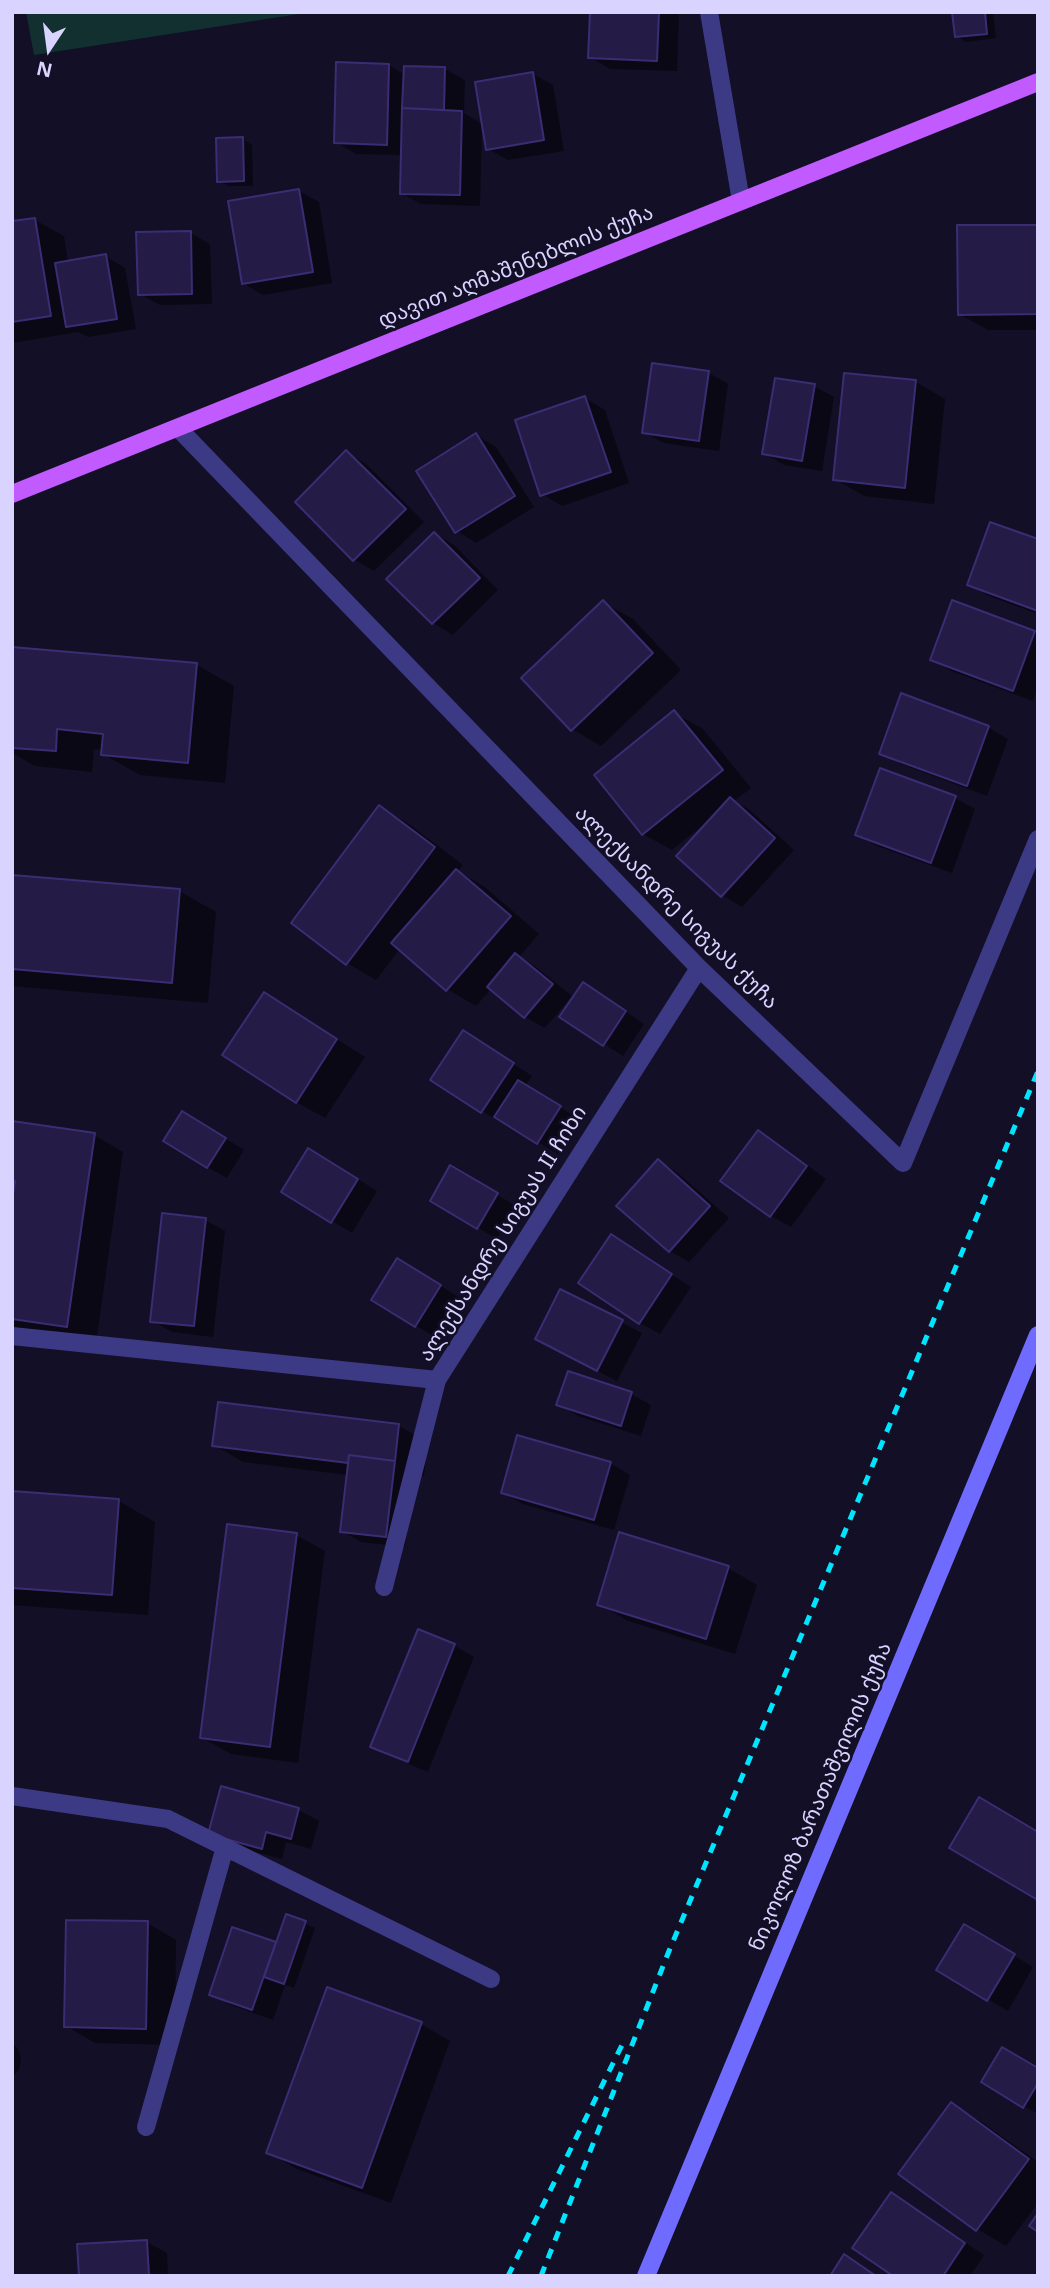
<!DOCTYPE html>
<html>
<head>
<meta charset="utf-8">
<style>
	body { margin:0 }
	#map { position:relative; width:1050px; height:2288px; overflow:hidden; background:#130f26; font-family:"Noto Sans",sans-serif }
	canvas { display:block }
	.frame { position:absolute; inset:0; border:14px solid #d9d4ff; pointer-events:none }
	.north { position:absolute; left:14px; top:14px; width:70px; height:70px; -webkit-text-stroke:5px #130f26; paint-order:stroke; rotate:193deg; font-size:19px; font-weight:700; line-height:28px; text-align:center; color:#d9d4ff }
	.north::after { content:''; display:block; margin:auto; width:24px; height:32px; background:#d9d4ff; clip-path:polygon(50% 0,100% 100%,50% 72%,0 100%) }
</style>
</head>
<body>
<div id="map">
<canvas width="1050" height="2288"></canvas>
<div class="frame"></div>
<div class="north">N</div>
</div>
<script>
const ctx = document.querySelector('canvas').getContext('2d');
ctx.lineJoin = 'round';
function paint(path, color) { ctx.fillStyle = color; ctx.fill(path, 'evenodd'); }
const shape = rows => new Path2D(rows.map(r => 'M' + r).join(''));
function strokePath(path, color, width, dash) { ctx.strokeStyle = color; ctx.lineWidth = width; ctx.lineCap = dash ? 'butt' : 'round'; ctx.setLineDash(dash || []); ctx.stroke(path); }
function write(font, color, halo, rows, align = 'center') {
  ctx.font = font + ' "Noto Sans","Noto Sans Georgian",sans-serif'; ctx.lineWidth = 5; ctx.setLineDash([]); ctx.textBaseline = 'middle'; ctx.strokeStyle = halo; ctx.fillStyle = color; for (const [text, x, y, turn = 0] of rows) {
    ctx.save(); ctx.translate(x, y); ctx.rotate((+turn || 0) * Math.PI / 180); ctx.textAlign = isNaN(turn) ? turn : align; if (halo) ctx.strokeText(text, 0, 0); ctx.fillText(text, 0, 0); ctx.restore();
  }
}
paint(shape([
	[26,12,312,12,34,55]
]), '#12302f');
paint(shape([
	[592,12,679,12,677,71,610,69,590,57],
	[954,12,993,12,996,38,966,42,957,36],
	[389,65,405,75,445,69,465,80,464,113,482,124,480,206,421,204,401,193,403,155,356,154,336,142],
	[533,74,553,85,564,151,508,160,488,149],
	[243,139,252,145,253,186,229,186,219,181],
	[299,191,319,202,332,283,263,295,243,283],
	[35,220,64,236,68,262,105,256,125,268,136,329,88,337,78,332,12,343,12,223],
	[1038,227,1038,330,988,330,959,314],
	[190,233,210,244,212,304,160,305,140,294],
	[709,373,728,384,719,451,664,443,644,432],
	[916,382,945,399,934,504,864,496,835,479],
	[814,386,834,397,822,471,784,465,764,453],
	[585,398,605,410,629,483,562,506,542,494],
	[476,435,496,447,534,507,476,543,457,531],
	[346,452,366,464,424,522,374,571,355,560,297,502],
	[435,534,454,545,498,590,453,635,433,623],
	[1038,541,1038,614,989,596,969,584],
	[604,603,633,619,681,670,601,746,572,729],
	[1034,632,1038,634,1038,688,1033,701,951,671,932,659],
	[12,648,197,665,234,686,225,783,140,775,103,754,103,750,94,749,92,772,35,766,12,753],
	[902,696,989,728,1008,739,987,796,901,764,881,753],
	[674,713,703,729,751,788,734,801,750,810,794,850,742,907,722,895,703,825,672,850,643,834],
	[881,771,955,798,975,809,952,873,877,846,857,835],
	[380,808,409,824,463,865,458,871,486,888,539,934,519,957,536,967,572,996,545,1028,525,1017,491,989,476,1006,447,989,400,949,376,980,347,963],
	[12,876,179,891,216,912,208,1003,12,986],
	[265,994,365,1057,325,1118,296,1102],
	[603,996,644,1024,623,1056,604,1044],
	[483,1044,532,1076,525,1086,579,1119,558,1154,503,1121,501,1123,482,1111],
	[12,1123,94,1135,123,1152,96,1343,27,1333,12,1325,12,1214,15,1192,12,1192],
	[202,1124,244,1150,227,1178,207,1167],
	[758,1132,778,1144,826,1179,791,1227,771,1216,723,1181],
	[329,1161,377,1191,352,1233,283,1191],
	[659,1161,678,1173,729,1218,689,1262,670,1251],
	[451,1168,516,1206,497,1239,432,1200],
	[205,1220,225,1231,213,1337,172,1332,152,1321],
	[612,1236,691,1287,660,1334,640,1323],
	[417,1271,460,1298,435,1337,373,1300],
	[561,1291,642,1333,617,1381,557,1350],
	[631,1394,651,1405,641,1436,578,1416,559,1404],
	[399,1426,428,1442,424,1476,414,1475,405,1547,361,1542,342,1531,348,1475,243,1462,214,1445],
	[610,1463,630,1475,614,1530,523,1504,503,1493],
	[12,1492,119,1501,155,1522,148,1615,12,1605],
	[296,1535,325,1551,298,1763,231,1754,201,1737],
	[728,1568,757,1585,735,1654,628,1621,599,1604],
	[419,1631,455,1646,474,1657,428,1772,392,1757,372,1746],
	[223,1788,299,1810,319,1821,311,1849,286,1842,282,1859,230,1845],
	[287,1916,315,1928,294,1988,285,1985,273,2020,231,2005,211,1994,233,1929,277,1945],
	[147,1923,176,1940,175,2045,95,2043,66,2026],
	[965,1926,1033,1967,1008,2011,938,1970],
	[328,1990,421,2024,450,2041,391,2203,297,2169,268,2152],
	[12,2042,18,2049,21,2059,19,2069,12,2078],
	[1038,2070,1038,2114,983,2082],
	[952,2104,980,2121,1038,2162,1038,2203,1006,2246,977,2229,901,2173],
	[892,2194,984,2255,970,2276,896,2276],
	[147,2242,167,2253,168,2276,81,2276]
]), '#0007');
const building = shape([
	[590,12,659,12,657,61,588,58,590,12],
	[952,12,985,12,987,34,955,37,952,12],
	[336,62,389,64,387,145,334,143,336,62],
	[404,66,445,67,444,110,402,108,404,66],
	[533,72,544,140,486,150,475,82,533,72],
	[402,108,462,111,460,195,400,194,402,108],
	[243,137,244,181,217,182,216,138,243,137],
	[299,189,313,272,242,284,228,201,299,189],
	[35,218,51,316,12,322,12,221,35,218],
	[957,225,1038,225,1038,314,958,315,957,225],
	[191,231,192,294,138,295,136,232,191,231],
	[106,254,117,319,66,327,55,263,106,254],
	[652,363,709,371,699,441,642,433,652,363],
	[844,373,916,380,905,488,833,480,844,373],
	[775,378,815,384,802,461,762,454,775,378],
	[585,396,611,472,540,496,515,420,585,396],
	[476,433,515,496,455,533,416,471,476,433],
	[346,450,406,509,353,561,295,502,346,450],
	[990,522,1038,539,1038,611,967,585,990,522],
	[434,532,480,578,432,624,386,579,434,532],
	[603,600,653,653,571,731,521,678,603,600],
	[952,600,1035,631,1013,691,930,660,952,600],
	[12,647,197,663,188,763,101,755,103,734,57,729,56,751,12,748,12,647],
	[901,693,989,726,967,786,879,754,901,693],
	[674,710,723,770,642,835,594,775,674,710],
	[880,768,956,796,931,863,855,835,880,768],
	[730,797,775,838,721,897,676,856,730,797],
	[379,805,435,847,346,965,291,923,379,805],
	[456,869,511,916,446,991,391,943,456,869],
	[12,875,180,889,172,983,12,969,12,875],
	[515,953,553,984,524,1018,487,987,515,953],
	[583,982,626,1011,603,1046,559,1017,583,982],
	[264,992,337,1039,296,1103,222,1055,264,992],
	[463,1030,514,1063,481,1113,430,1080,463,1030],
	[518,1080,561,1106,537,1144,494,1117,518,1080],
	[182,1111,226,1138,207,1168,163,1141,182,1111],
	[12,1121,95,1133,67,1327,12,1319,12,1201,15,1181,12,1180,12,1121],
	[758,1130,807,1166,770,1217,720,1181,758,1130],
	[308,1148,358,1179,331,1223,281,1192,308,1148],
	[658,1159,710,1206,669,1252,616,1206,658,1159],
	[450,1165,498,1193,477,1229,430,1201,450,1165],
	[162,1213,206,1218,194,1326,150,1322,162,1213],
	[611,1234,672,1274,639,1324,578,1283,611,1234],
	[397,1258,441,1285,415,1327,371,1300,397,1258],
	[560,1289,623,1320,597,1371,535,1339,560,1289],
	[568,1371,632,1392,621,1426,556,1405,568,1371],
	[218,1402,399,1424,395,1461,349,1455,348,1463,212,1446,218,1402],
	[517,1435,611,1462,594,1520,501,1493,517,1435],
	[349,1455,395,1461,386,1537,340,1532,349,1455],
	[12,1491,119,1499,112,1595,12,1588,12,1491],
	[227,1524,297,1533,270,1747,200,1738,227,1524],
	[619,1532,729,1566,706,1639,597,1605,619,1532],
	[418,1629,455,1644,408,1762,370,1747,418,1629],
	[221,1786,299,1808,291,1839,266,1832,262,1849,208,1834,221,1786],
	[979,1797,1038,1832,1038,1895,1036,1899,949,1848,979,1797],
	[286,1914,306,1921,284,1984,264,1977,286,1914],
	[66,1920,148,1921,146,2029,64,2027,66,1920],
	[964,1924,1015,1954,987,2001,936,1970,964,1924],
	[232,1927,276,1942,252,2010,209,1995,232,1927],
	[327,1987,422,2022,362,2188,266,2153,327,1987],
	[1002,2047,1038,2068,1038,2083,1023,2108,981,2082,1002,2047],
	[951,2102,1029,2159,976,2231,898,2174,951,2102],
	[891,2192,965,2243,943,2276,893,2276,852,2248,891,2192],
	[1038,2213,1038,2232,1029,2226,1038,2213],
	[147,2240,149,2276,79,2276,77,2244,147,2240],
	[844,2254,876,2276,830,2276,844,2254]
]);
paint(building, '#241b47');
strokePath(building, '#3b2d73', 2);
strokePath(shape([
	[709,12,741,201],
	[12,1796,168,1819,491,1979],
	[146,2127,225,1847]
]), '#3d3a85', 18);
strokePath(shape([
	[178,428,699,968,903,1163,1038,839],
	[12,1336,437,1380],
	[384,1587,437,1380,699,968]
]), '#3d3a85', 18);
strokePath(shape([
	[646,2276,1038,1335]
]), '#6f6bff', 18);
strokePath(shape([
	[12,494,1038,82]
]), '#c25bff', 18);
strokePath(shape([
	[508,2276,622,2045],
	[541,2276,669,1951,1038,1071]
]), '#00e5ff', 5, [10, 9]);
write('21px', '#d9d4ff', '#130f26', [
	["დავით აღმაშენებლის ქუჩა",516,267,-22],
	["ალექსანდრე სიგუას ქუჩა",676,908,45],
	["ალექსანდრე სიგუას II ჩიხი",503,1234,-58],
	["ნიკოლოზ ბარათაშვილის ქუჩა",821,1797,-67]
]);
</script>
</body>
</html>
